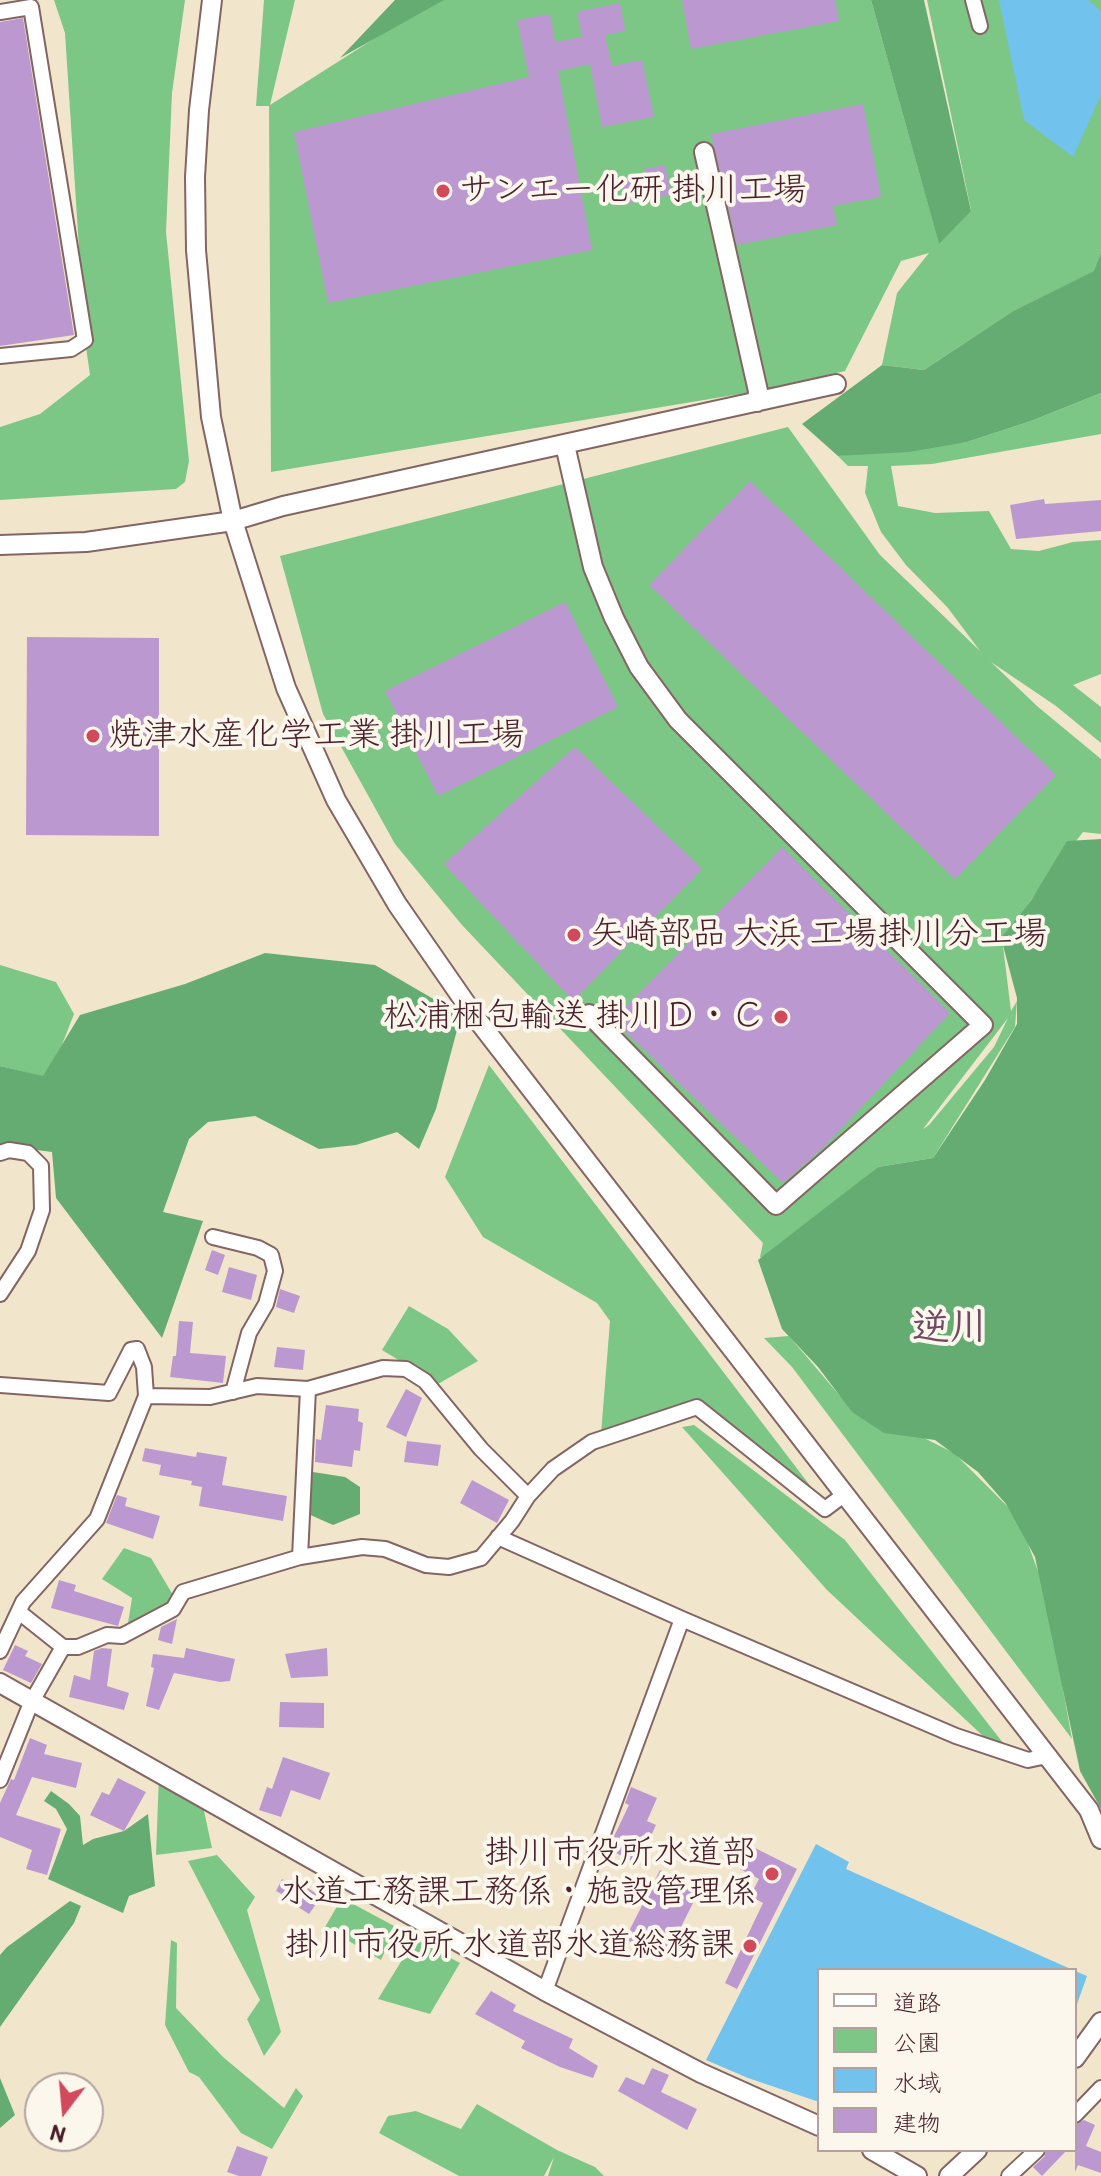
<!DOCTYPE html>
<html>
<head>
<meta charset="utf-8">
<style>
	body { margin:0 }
	#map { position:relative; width:1101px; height:2176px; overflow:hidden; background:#f1e6cc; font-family:Itim,"Klee One",sans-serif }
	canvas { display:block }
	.legend { position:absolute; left:817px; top:1968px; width:260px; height:184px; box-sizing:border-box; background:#fbf7ec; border:2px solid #b4a19f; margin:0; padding:10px 14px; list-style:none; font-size:24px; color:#4a1f2b }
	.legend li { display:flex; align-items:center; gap:16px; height:40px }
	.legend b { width:40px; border:2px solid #b4a19f }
	.north { position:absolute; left:24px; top:2072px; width:80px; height:80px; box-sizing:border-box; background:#fbf7ec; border:2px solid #b4a19f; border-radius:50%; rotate:196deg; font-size:22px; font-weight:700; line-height:32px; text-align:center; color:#4a1f2b }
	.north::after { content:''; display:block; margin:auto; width:28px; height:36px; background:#d1495b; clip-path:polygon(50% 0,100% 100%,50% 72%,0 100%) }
</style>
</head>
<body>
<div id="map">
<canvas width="1101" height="2176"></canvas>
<ul class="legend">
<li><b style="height:10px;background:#fff"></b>道路</li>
<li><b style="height:22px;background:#7cc786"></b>公園</li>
<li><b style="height:22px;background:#71c2ec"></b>水域</li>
<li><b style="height:22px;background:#bc98d0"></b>建物</li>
</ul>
<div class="north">N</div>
</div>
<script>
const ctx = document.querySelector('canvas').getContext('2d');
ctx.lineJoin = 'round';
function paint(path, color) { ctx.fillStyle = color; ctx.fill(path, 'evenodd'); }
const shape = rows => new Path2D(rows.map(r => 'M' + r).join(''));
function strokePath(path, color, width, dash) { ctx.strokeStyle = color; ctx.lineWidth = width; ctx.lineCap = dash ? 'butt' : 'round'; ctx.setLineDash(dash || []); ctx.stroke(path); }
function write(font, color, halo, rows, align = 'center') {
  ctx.font = font + ' Itim,"Klee One",sans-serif'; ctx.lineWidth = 8; ctx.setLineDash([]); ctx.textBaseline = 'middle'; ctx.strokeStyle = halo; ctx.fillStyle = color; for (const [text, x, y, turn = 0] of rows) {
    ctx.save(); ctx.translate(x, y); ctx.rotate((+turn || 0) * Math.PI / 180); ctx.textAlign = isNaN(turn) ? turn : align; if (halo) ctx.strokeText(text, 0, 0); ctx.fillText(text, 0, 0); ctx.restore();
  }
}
paint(shape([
	[54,0,185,0,172,93,166,232,189,461,185,482,176,489,0,500,0,427,40,414,90,375,85,340,65,33],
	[264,0,295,0,270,105,435,0,871,0,939,243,971,210,927,0,1101,0,1101,253,1095,271,1013,311,924,370,882,365,897,293,929,253,901,261,845,371,758,391,271,472,269,106,256,106],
	[1101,393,1101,434,932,464,891,466,898,506,935,513,989,511,1011,549,1039,551,1073,542,1101,540,1101,674,1073,685,1101,707,1101,743,1056,706,991,662,1037,706,1101,759,1101,834,1083,832,1002,938,1011,1011,1017,1001,1015,1027,933,1158,878,1167,763,1259,760,1257,763,1243,462,925,395,844,323,714,280,556,788,427,880,555,980,651,948,608,906,565,881,532,865,493,868,466,848,466,838,456,967,442,1031,421],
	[1008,1018,994,1047,929,1125,923,1129],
	[0,965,56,982,74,1014,49,1078,0,1066],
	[489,1065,818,1496,695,1403,601,1434,610,1321,597,1303,483,1237,445,1177],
	[409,1306,448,1329,478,1361,438,1384,382,1350],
	[789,1336,840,1396,954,1453,1018,1517,1045,1590,1072,1739,792,1367,764,1338],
	[694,1425,845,1540,1007,1748,983,1736,827,1590,682,1427],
	[124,1548,151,1558,173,1595,160,1611,128,1623,132,1598,102,1579],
	[159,1774,201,1797,212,1848,156,1855],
	[217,1855,255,1897,247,1910,281,2032,264,2056,247,2019,260,2000,188,1861],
	[342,1898,396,1927,381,1960,325,1927],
	[415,1939,460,1963,430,2014,378,1999],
	[171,1940,177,1943,176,2008,223,2057,284,2108,296,2088,303,2096,272,2149,241,2133,199,2077,189,2072,165,2025],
	[477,2104,557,2150,595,2167,604,2176,548,2176,554,2157,544,2176,459,2176,379,2133,388,2116,416,2111,461,2129]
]), '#7cc786');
paint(shape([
	[395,0,444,0,340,58,394,1],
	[871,0,924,0,971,211,939,244],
	[1101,253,1101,393,1031,421,967,442,909,452,838,456,802,424,882,365,924,370,1013,311,1094,271],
	[1101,839,1101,1809,1080,1771,1035,1557,1006,1504,978,1472,935,1440,884,1433,852,1412,818,1367,782,1329,758,1260,878,1167,933,1158,985,1080,1017,1024,1017,998,1001,938,1032,899,1067,841],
	[265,953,375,965,461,1015,436,1109,419,1149,397,1132,356,1145,319,1149,255,1116,208,1122,189,1139,163,1212,203,1221,162,1338,56,1198,52,1152,0,1145,0,1066,43,1076,80,1015,185,984],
	[313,1472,345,1477,360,1487,360,1514,333,1525,306,1513],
	[51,1791,69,1804,80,1816,83,1845,93,1839,124,1831,148,1814,155,1886,129,1896,123,1913,48,1879,67,1829,56,1809,44,1801],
	[70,1901,81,1906,74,1923,0,2027,0,1955,7,1947],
	[0,2078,15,2115,0,2128]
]), '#65ac73');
paint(shape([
	[999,0,1088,0,1101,11,1101,95,1073,157,1024,120],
	[816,1844,849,1862,846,1869,1073,1970,819,1970,819,2102,748,2078,706,2060],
	[1075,1971,1087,1976,1075,2010]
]), '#71c2ec');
paint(shape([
	[682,0,835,0,839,21,691,49],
	[620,3,625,31,605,35,612,66,642,60,654,117,602,127,590,64,558,71,592,250,328,303,294,132,529,77,517,20,550,14,555,42,582,37,577,12],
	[23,18,74,335,0,346,0,22],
	[863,104,881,197,833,206,837,225,737,245,711,134],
	[665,165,671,195,626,204,622,178,645,174,644,169],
	[750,481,1056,775,955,879,649,585],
	[1044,499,1045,504,1101,500,1101,531,1016,539,1010,505],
	[565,602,618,707,438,796,385,691],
	[27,637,159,638,159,836,26,835],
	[575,747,702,869,573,1001,444,864],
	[782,847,950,1013,823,1148,783,1183,613,1020],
	[212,1250,225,1255,218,1275,205,1270],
	[229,1267,257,1275,251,1300,222,1292],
	[280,1289,300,1296,294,1313,276,1307],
	[179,1321,193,1322,190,1353,226,1356,223,1383,170,1377,173,1356,176,1356],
	[277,1347,305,1350,303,1370,274,1367],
	[406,1389,422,1398,406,1437,386,1427],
	[326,1405,359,1409,358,1421,363,1423,360,1451,354,1450,352,1467,315,1462,316,1439,321,1440],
	[407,1441,441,1445,438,1466,404,1462],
	[145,1448,196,1457,197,1452,227,1457,222,1485,287,1496,283,1521,199,1506,202,1487,191,1485,192,1481,159,1475,161,1465,142,1461],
	[472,1480,509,1500,497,1523,460,1503],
	[117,1495,127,1498,125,1506,160,1516,153,1539,106,1523],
	[59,1580,76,1585,74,1591,124,1607,118,1626,51,1608],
	[177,1619,172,1644,158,1640,161,1627],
	[15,1645,28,1651,25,1656,42,1664,31,1683,3,1670],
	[102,1648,112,1649,107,1686,129,1693,124,1710,69,1697,74,1675,90,1680,94,1651],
	[186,1648,235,1659,230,1681,220,1682,174,1673,159,1710,146,1706,154,1668,151,1667,153,1654,184,1658],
	[327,1648,328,1676,291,1678,285,1654],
	[280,1702,324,1703,324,1728,279,1727],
	[30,1738,47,1745,44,1754,82,1763,76,1788,32,1777,16,1815,61,1829,47,1875,26,1869,32,1850,0,1837,0,1803,11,1779,14,1780],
	[283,1757,330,1773,320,1800,291,1790,281,1817,259,1810,267,1787,272,1789],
	[118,1778,146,1792,124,1831,90,1815,102,1792,109,1795],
	[631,1787,657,1798,647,1821,656,1825,638,1864,608,1849,629,1805,625,1803],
	[751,1846,797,1869,737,1989,725,1983,763,1903,750,1896,759,1879,740,1869],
	[660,1870,700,1889,665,1959,625,1939],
	[282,1879,296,1886,299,1882,321,1897,309,1914,287,1900,289,1898,276,1891],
	[491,1991,516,2005,513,2011,573,2039,569,2048,598,2066,593,2078,560,2067,521,2048,525,2041,475,2014],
	[652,2068,669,2075,661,2092,697,2109,687,2130,618,2091,626,2077,644,2085],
	[1084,2120,1095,2125,1086,2146,1101,2152,1101,2173,1078,2165,1075,2172,1075,2125],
	[237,2146,268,2157,261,2176,239,2176,227,2172],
	[1047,2150,1067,2150,1042,2176,1033,2167,1044,2157]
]), '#bc98d0');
const minor = shape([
	[973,0,980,26],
	[0,12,31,7,85,340,71,349,0,356],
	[0,1153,9,1150,28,1153,41,1166,42,1210,28,1251,0,1294],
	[213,1237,258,1248,271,1255,275,1271,266,1304,249,1333,233,1392],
	[0,1385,109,1393,131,1350,137,1349,144,1367,146,1396,210,1397,257,1386,308,1389,383,1368,406,1369,425,1381,481,1449,528,1496],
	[498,1537,682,1619,956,1736,1028,1760,1047,1756],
	[300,1557,308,1389],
	[19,1612,63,1647,78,1647,107,1635,122,1636,173,1609,183,1592,300,1557,362,1547,385,1549,426,1565,449,1567,481,1558,512,1521,528,1496,553,1469,592,1442,697,1407,825,1509,845,1494],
	[0,1651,23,1602,97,1519,146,1396],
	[0,1780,31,1703,63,1647],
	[545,1991,682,1619],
	[1075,2115,1101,2088],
	[1009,2176,1037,2150]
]);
const tertiary = shape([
	[212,0,199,110,195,177,196,250,211,417,233,521,286,688,336,800,397,904,476,1018,1089,1810,1101,1839],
	[704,152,758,391,757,402],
	[565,445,593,567,614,618,639,667,678,720,983,1025,776,1205,589,1014],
	[0,545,86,542,233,521,283,506,836,384],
	[0,1683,545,1991,701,2073,819,2126],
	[1075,2058,1101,2022],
	[872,2150,917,2176],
	[949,2176,977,2150]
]);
strokePath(minor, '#846563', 18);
strokePath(tertiary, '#846563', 22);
strokePath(minor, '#fff', 14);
strokePath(tertiary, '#fff', 18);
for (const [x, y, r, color] of [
	[443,191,8,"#d1495b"],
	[93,736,8,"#d1495b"],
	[574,935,8,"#d1495b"],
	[781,1017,8,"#d1495b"],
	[772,1874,8,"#d1495b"],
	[750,1946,8,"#d1495b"]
]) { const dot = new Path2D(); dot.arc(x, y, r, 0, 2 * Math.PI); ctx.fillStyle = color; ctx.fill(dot); strokePath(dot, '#fbf7ec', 3); }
write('34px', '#4a1f2b', '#fbf7ec', [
	["サンエー化研 掛川工場",459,191],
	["焼津水産化学工業 掛川工場",109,736],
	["矢崎部品 大浜 工場掛川分工場",590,935],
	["松浦梱包輸送 掛川Ｄ・Ｃ",765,1017,"right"],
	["掛川市役所水道部",756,1854,"right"],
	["水道工務課工務係・施設管理係",756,1893,"right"],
	["掛川市役所 水道部水道総務課",734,1946,"right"]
], 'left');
write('bold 38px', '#724965', '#fbf7ec', [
	["逆川",950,1329]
]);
</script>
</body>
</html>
